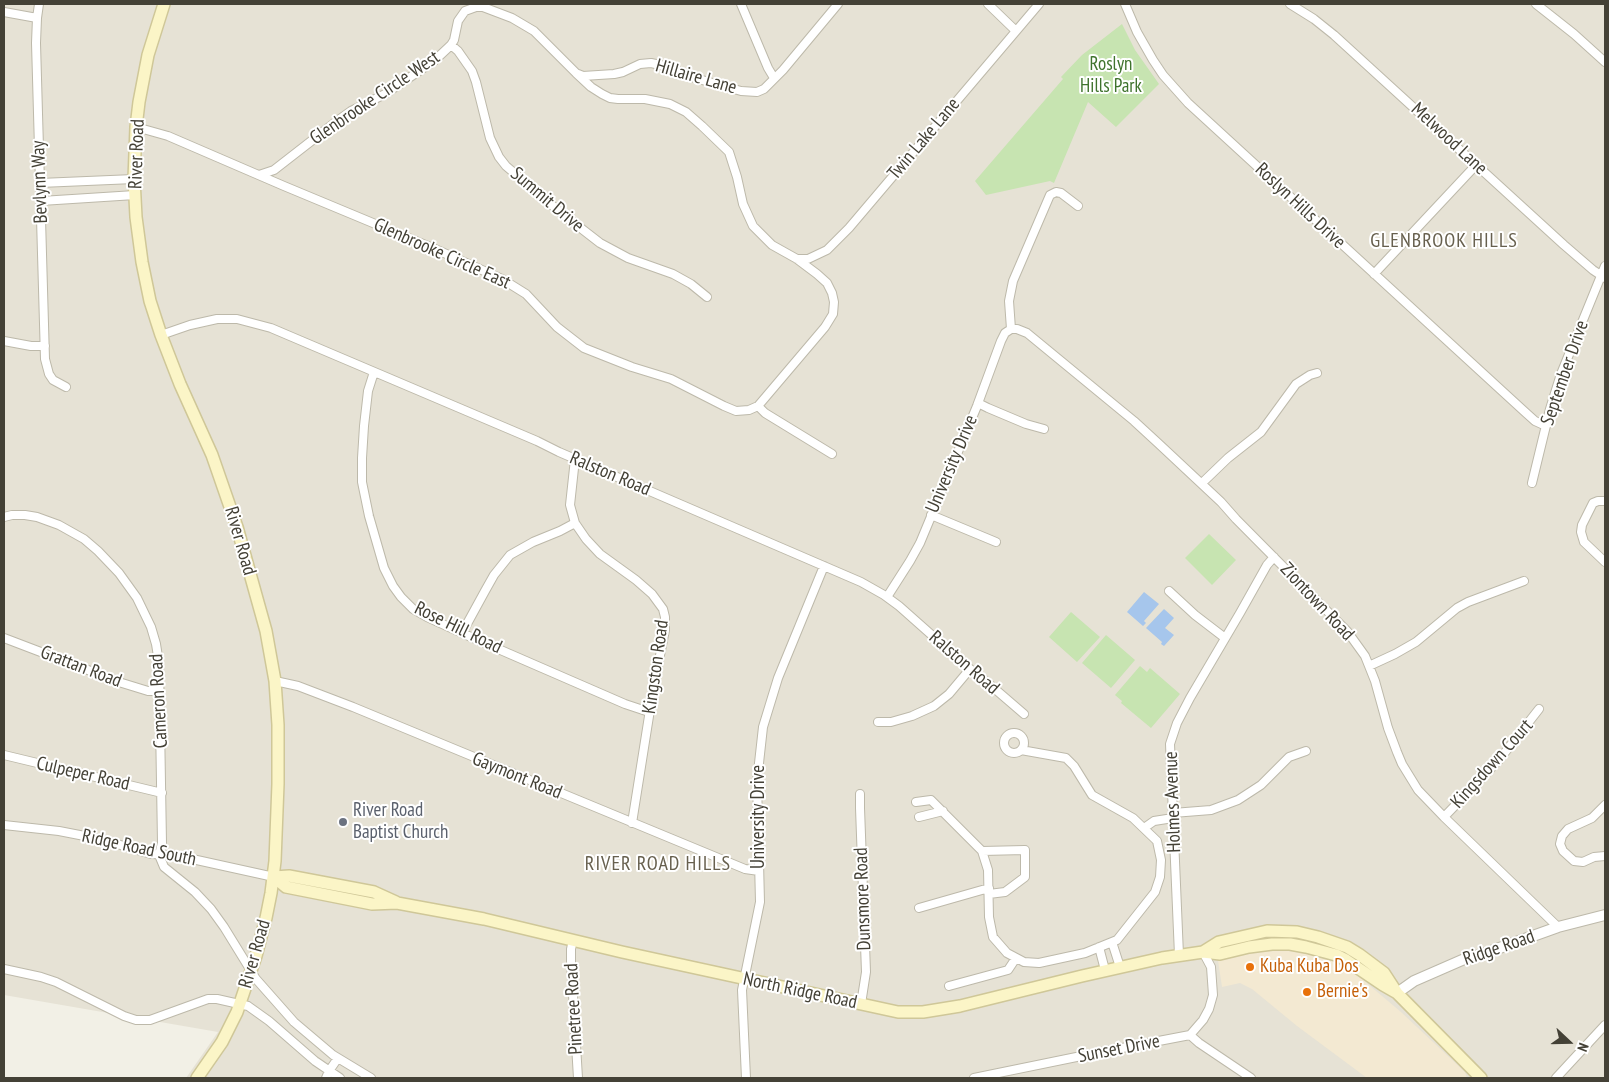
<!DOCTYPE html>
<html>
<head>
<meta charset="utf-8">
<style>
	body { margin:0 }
	#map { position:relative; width:1609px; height:1082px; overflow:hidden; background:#f2f0e6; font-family:"PT Sans Narrow",sans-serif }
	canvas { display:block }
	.frame { position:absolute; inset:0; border:5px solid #444136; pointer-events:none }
	.north { position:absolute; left:1544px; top:1017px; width:50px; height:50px; -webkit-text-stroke:4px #fff; paint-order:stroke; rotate:111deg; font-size:14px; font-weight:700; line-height:20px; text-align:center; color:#444136 }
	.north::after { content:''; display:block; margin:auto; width:18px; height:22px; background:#444136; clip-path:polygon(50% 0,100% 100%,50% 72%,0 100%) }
</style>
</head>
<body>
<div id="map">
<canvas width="1609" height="1082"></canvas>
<div class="frame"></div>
<div class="north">N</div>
</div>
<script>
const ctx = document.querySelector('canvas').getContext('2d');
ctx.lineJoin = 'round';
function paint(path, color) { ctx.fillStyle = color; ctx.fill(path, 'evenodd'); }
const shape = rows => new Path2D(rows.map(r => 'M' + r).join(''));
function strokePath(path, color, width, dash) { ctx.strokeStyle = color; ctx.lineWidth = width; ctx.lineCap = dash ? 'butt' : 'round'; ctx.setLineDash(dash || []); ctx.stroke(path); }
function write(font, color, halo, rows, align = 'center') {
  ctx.font = font + ' "PT Sans Narrow",sans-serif'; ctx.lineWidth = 4; ctx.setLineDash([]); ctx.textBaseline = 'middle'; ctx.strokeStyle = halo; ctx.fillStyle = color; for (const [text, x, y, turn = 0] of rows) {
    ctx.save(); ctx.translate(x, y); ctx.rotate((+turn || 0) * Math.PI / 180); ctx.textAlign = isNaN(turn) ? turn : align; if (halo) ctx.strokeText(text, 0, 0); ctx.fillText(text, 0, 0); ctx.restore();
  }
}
paint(shape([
	[4,4,1605,4,1605,1078,186,1078,218,1032,4,995]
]), '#e6e2d5');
paint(shape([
	[1259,950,1281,950,1313,953,1339,963,1356,974,1401,1012,1465,1072,1467,1078,1367,1078,1297,1026,1252,989,1240,983,1222,987,1218,961]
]), '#f3e9d2');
paint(shape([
	[1122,24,1135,50,1159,84,1116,127,1088,102,1054,183,1050,181,986,195,975,181,1063,79,1061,77,1082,55],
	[1209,534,1236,560,1212,585,1185,558],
	[1071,612,1100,637,1077,662,1049,637],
	[1106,635,1135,660,1111,688,1082,663],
	[1140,666,1147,672,1150,668,1180,694,1151,728,1121,703,1122,701,1115,695]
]), '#c7e4b1');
paint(shape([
	[1144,592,1159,604,1144,621,1146,623,1143,626,1127,612],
	[1164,609,1174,618,1165,628,1174,635,1164,646,1161,644,1162,642,1146,628]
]), '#a6c6ec');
const minor = shape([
	[39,4,37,18,36,43,45,359,49,374,53,380,66,387],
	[741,4,768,68,774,78],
	[988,4,1016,31],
	[1125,4,1137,32,1153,60,1163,75,1188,103,1525,412,1535,421,1546,426],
	[1290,4,1314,19,1334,35,1564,245,1593,270,1605,278],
	[1536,4,1574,34,1605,62],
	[4,12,37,18],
	[451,45,458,51,472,71,476,82,490,138,499,157,506,166,560,212,600,243,628,258,673,274,691,284,707,297],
	[578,74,583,76,614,74,623,72,640,64,651,63,665,66,695,78,741,91,757,92,764,89,783,70,838,4],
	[136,127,168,136,284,186,433,248,502,279,526,294,557,327,584,348,632,367,671,379,724,406,736,411,749,410,758,406,825,327,833,314,834,302,832,293,827,283,817,274,797,259,772,245,753,226,743,204,737,177,729,152,702,126,686,112,670,104,645,99,618,99,610,98,602,94,591,87,576,73,534,31,512,18,483,7,476,7,465,11,458,21,454,40,451,45,434,61,385,94,351,111,337,121,274,170,259,175],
	[40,183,134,179],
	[41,201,135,195],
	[797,259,808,259,827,250,849,228,1039,4],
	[1374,274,1477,164],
	[1011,329,1017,329,1027,333,1134,421,1159,444,1221,502,1236,519,1347,631,1365,656,1375,681,1388,728,1397,752,1402,764,1418,790,1444,817,1558,927],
	[1011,329,1009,301,1013,281,1050,195,1056,192,1061,193,1078,206],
	[161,335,190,325,217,319,237,319,271,328,537,441,559,452,861,582,884,595,899,606,970,669,981,677,1024,714],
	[4,341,31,346,45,346],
	[374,372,368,391,364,426,362,458,362,482,369,516,384,568,393,586,401,597,413,609,427,617,473,638,625,704,649,712],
	[978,403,988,408,1026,424,1044,429],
	[758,406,765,413,832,454],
	[575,459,570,505,575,523,586,539,600,554,636,580,652,594,663,609,665,617,665,630,653,691,632,823],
	[1202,483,1228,458,1261,432,1296,384,1310,375,1317,373],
	[1532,483,1550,409,1561,374,1605,266],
	[1605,501,1598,501,1593,503,1582,525,1581,532,1584,542,1605,562],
	[931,515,996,542],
	[4,517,12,515,25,515,37,517,59,525,84,539,98,551,119,573,137,598,151,627,156,644,159,663,162,843,159,855,164,867,195,892,211,909,224,927,256,979,294,1022,333,1055,371,1078],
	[1169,591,1195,615,1225,638],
	[887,597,910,561,920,543,977,406,1001,341,1005,333,1011,329],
	[462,633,485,591,494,575,510,555,533,542,560,531,575,523],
	[4,638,122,683,148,691,160,691],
	[1369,666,1395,654,1416,642,1457,608,1468,602,1524,581],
	[275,681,298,686,353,707,745,869,759,871],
	[878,722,891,722,912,716,934,706,949,694,970,669],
	'1004 743a10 10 0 1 1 20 0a10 10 0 1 1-20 0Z',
	[4,755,162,793],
	[860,794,860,808,866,972,861,1004],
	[916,802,931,800,982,851,988,870,989,917,993,937,1007,953,1024,962,1039,963,1085,953,1117,940,1155,892,1160,877,1161,860,1157,841,1133,818,1092,795,1074,766,1066,758,1021,750],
	[1605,805,1592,818,1568,829,1562,836,1560,844,1563,851,1574,861,1583,862,1594,857,1605,856],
	[1173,813,1211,810,1238,800,1261,785,1289,757,1306,751],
	[919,817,943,811],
	[1444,817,1499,760,1539,709],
	[4,825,59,831,100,839,151,854,174,855,274,877],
	[1144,828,1154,821,1173,818],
	[982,851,1025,850,1025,877,1005,892,989,894],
	[919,908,989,888],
	[573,940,571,949,571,962,578,1078],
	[1112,942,1120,967],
	[1099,947,1105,970],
	[1179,955,1170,744,1177,723,1190,698,1240,613,1267,565,1274,557],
	[4,969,41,977,56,982,124,1016,136,1020,150,1020,208,999,217,999,248,1006,269,1021,315,1061,340,1078],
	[949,986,1008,970,1016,958],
	[1190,1035,1203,1020,1209,1009,1213,995,1211,967,1203,952],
	[1190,1035,1199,1043,1251,1078],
	[326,1078,329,1071,338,1058],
	[746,1078,742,990,760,902,757,781,763,727,778,678,824,566],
	[974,1078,1096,1053,1190,1035],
	[1556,1078,1605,1025]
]);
const tertiary = shape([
	[1397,993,1414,981,1469,957,1480,955,1558,927,1605,915]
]);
const secondary = shape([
	[164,4,148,55,139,102,136,127,134,179,136,217,142,262,150,301,161,335,180,384,212,455,237,527,266,631,275,681,278,725,278,784,275,861,271,893,266,918,256,956,237,1012,222,1042,197,1078],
	[274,877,286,887,372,904,397,903,484,919,622,952,898,1012,923,1012,960,1006,1082,976,1162,958,1203,952,1220,954,1249,947,1272,944,1290,944,1306,947,1336,955,1346,960,1383,985,1397,993],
	[274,877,289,876,358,889,374,892,396,902],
	[1203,952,1219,942,1267,931,1297,932,1318,937,1347,947,1360,955,1384,973,1397,993,1481,1078]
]);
strokePath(minor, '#bdb9aa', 10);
strokePath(tertiary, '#bdb9aa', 12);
strokePath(secondary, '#cfc798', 14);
strokePath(minor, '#fff', 8);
strokePath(tertiary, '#fff', 10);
strokePath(secondary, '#fbf5c7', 11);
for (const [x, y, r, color] of [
	[343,822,5,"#6b7280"],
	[1250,967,5,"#e8710a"],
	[1307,992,5,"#e8710a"]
]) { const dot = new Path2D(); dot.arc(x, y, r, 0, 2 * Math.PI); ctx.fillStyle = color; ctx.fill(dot); strokePath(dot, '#fff', 2); }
write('19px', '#3f732d', '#fff', [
	["Roslyn",1111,65],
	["Hills Park",1111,87]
]);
write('19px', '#444136', '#fff', [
	["Hillaire Lane",696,77,16],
	["Glenbrooke Circle West",375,98,-34],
	["Twin Lake Lane",924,139,-50],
	["Melwood Lane",1449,139,43],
	["River Road",137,154,-88],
	["Bevlynn Way",40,182,-92],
	["Summit Drive",547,200,40],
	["Roslyn Hills Drive",1300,206,43],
	["Glenbrooke Circle East",442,254,24],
	["September Drive",1565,373,-71],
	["University Drive",952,464,-67],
	["Ralston Road",610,474,23],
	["River Road",240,541,74],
	["Ziontown Road",1317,602,47],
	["Rose Hill Road",458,628,26],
	["Ralston Road",964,663,41],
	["Grattan Road",81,667,21],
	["Kingston Road",656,667,-82],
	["Cameron Road",159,701,-93],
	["Kingsdown Court",1492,764,-48],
	["Culpeper Road",83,774,13],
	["Gaymont Road",517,776,22],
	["Holmes Avenue",1173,802,-92],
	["University Drive",759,817,-90],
	["Ridge Road South",139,848,12],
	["Dunsmore Road",863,899,-92],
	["Ridge Road",1499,948,-19],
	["River Road",255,954,-74],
	["North Ridge Road",800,991,12],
	["Pinetree Road",574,1009,-93],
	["Sunset Drive",1119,1049,-11]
]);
write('19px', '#5b616d', '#fff', [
	["River Road",353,811],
	["Baptist Church",353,833]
], 'left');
write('19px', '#c56008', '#fff', [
	["Kuba Kuba Dos",1260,967],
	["Bernie's",1317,992]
], 'left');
ctx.letterSpacing = '1px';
write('20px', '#67604e', '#fff', [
	["GLENBROOK HILLS",1444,241],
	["RIVER ROAD HILLS",658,864]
]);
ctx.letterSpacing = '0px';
</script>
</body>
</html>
